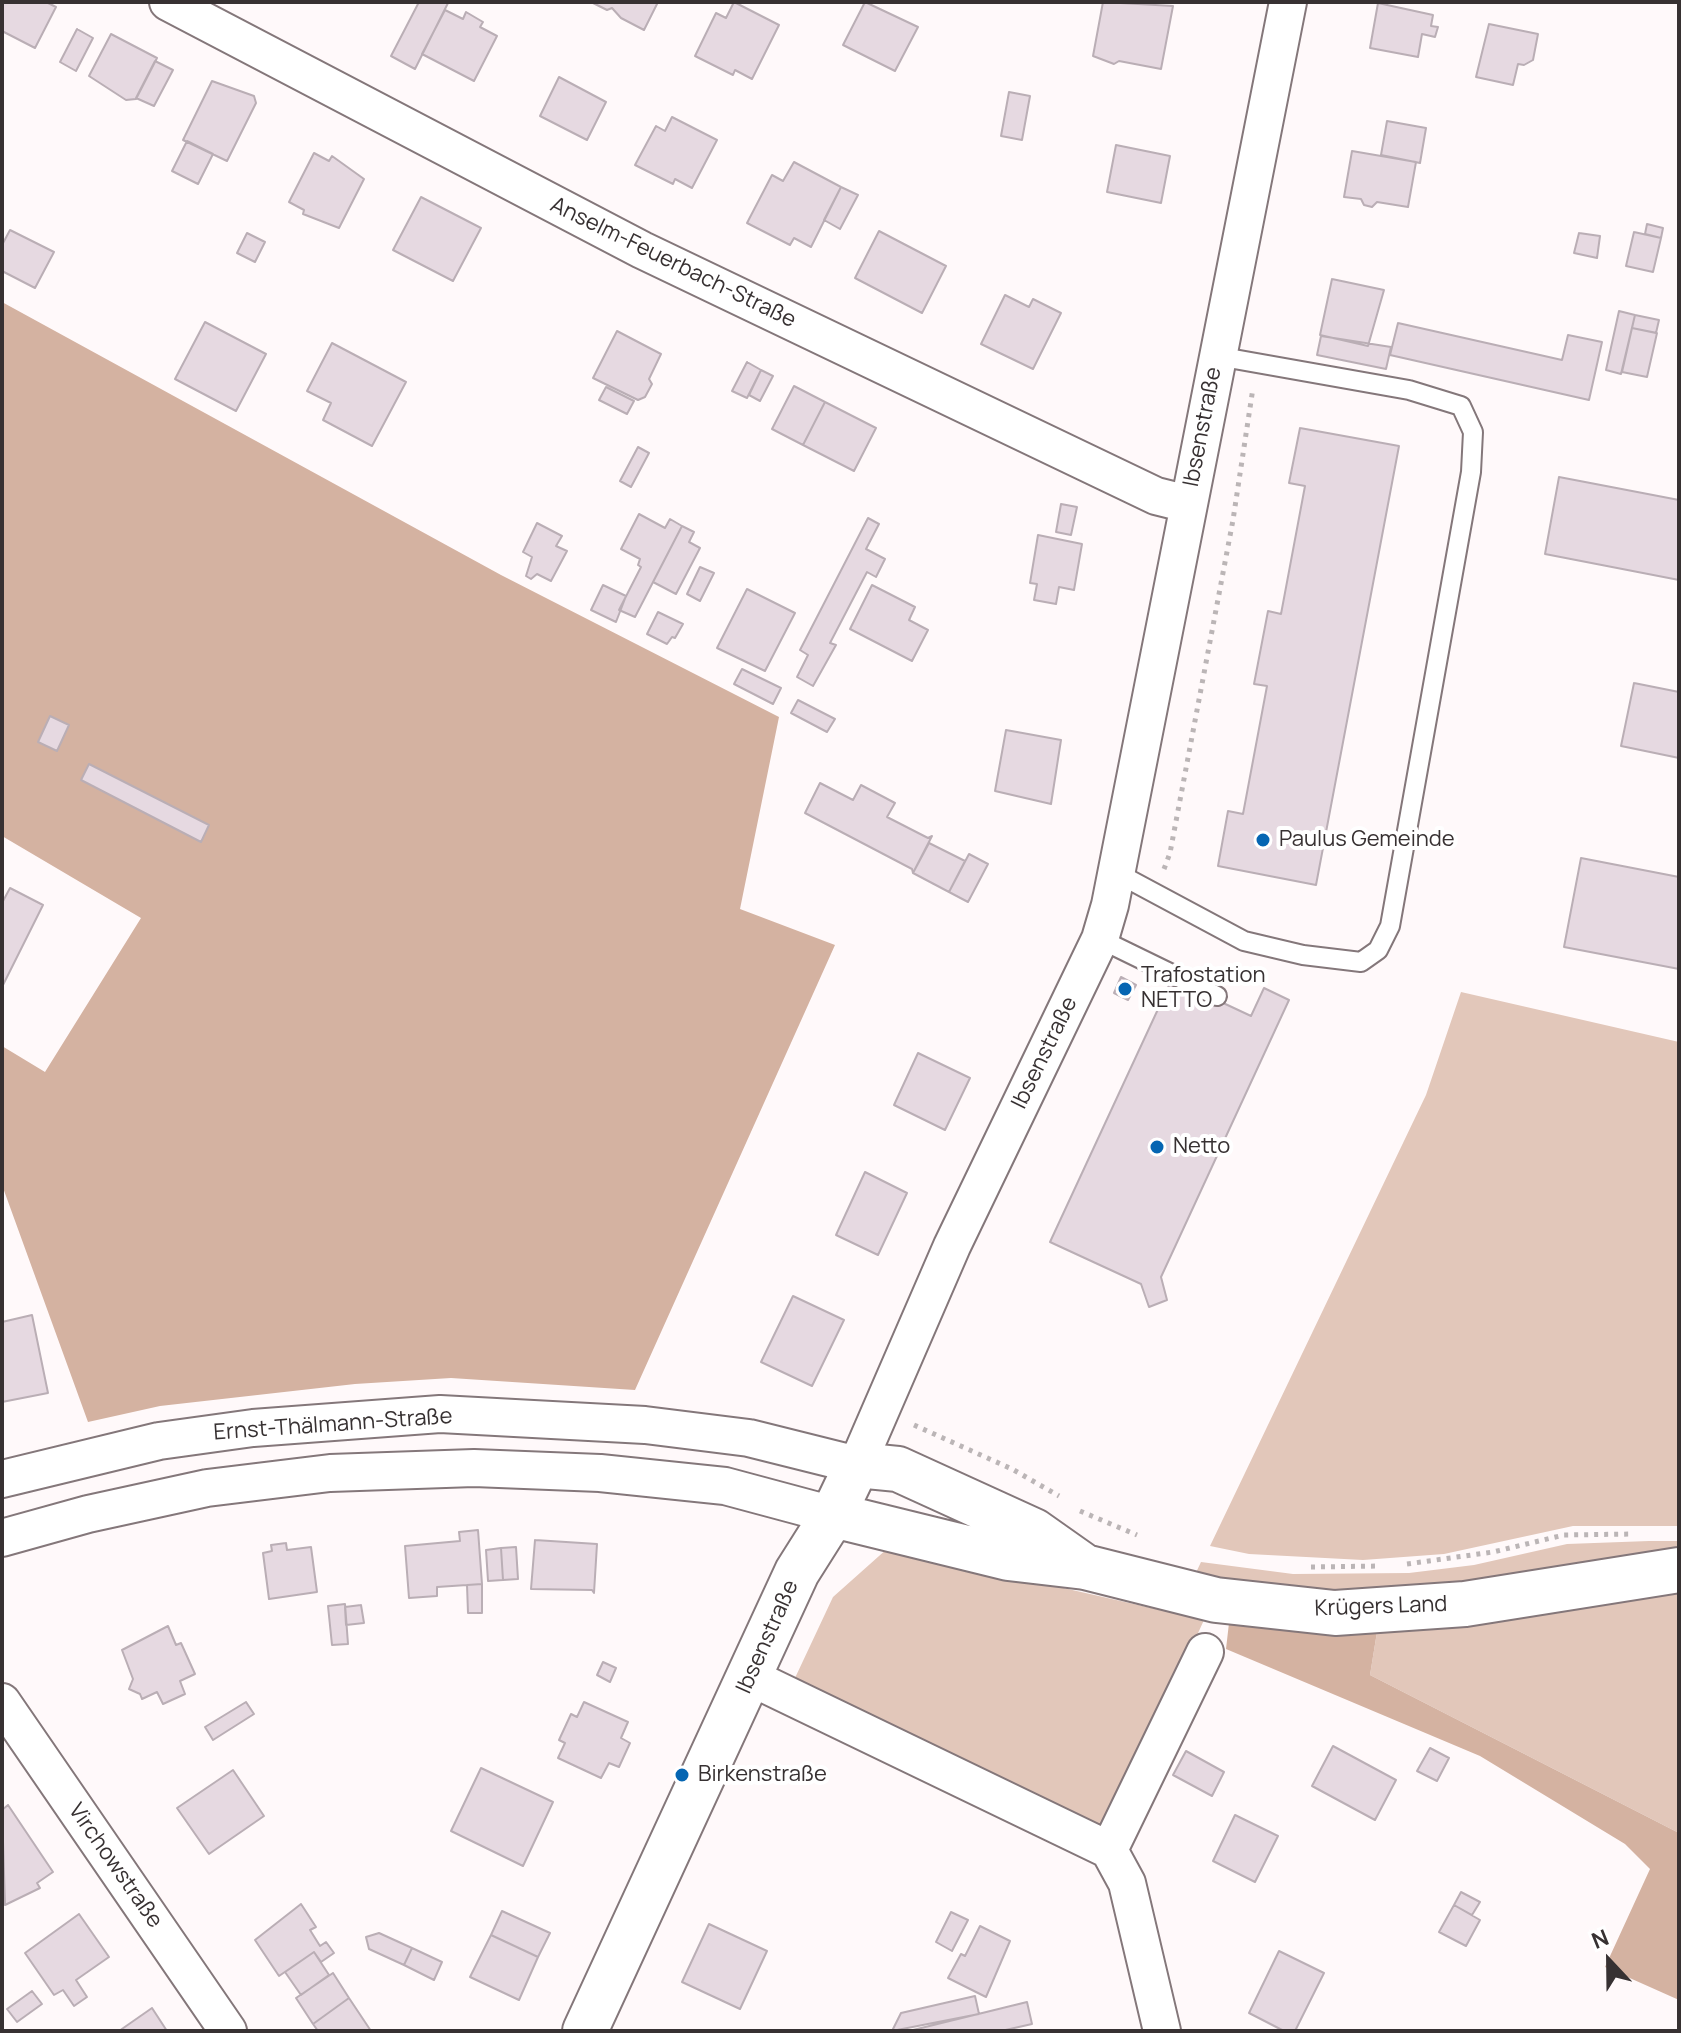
<!DOCTYPE html>
<html>
<head>
<meta charset="utf-8">
<style>
	body { margin:0 }
	#map { position:relative; width:1681px; height:2033px; overflow:hidden; background:#fff9fa; font-family:Manrope,sans-serif }
	canvas { display:block }
	.frame { position:absolute; inset:0; border:4px solid #373132; pointer-events:none }
	.north { position:absolute; left:1569px; top:1921px; width:80px; height:80px; -webkit-text-stroke:6px #fff; paint-order:stroke; rotate:338deg; font-size:22px; font-weight:700; line-height:32px; text-align:center; color:#373132 }
	.north::after { content:''; display:block; margin:auto; width:28px; height:36px; background:#373132; clip-path:polygon(50% 0,100% 100%,50% 72%,0 100%) }
</style>
</head>
<body>
<div id="map">
<canvas width="1681" height="2033"></canvas>
<div class="frame"></div>
<div class="north">N</div>
</div>
<script>
const ctx = document.querySelector('canvas').getContext('2d');
ctx.lineJoin = 'round';
function paint(path, color) { ctx.fillStyle = color; ctx.fill(path, 'evenodd'); }
const shape = rows => new Path2D(rows.map(r => 'M' + r).join(''));
function strokePath(path, color, width, dash) { ctx.strokeStyle = color; ctx.lineWidth = width; ctx.lineCap = dash ? 'butt' : 'round'; ctx.setLineDash(dash || []); ctx.stroke(path); }
function write(font, color, halo, rows, align = 'center') {
  ctx.font = font + ' Manrope,sans-serif'; ctx.lineWidth = 8; ctx.setLineDash([]); ctx.textBaseline = 'middle'; ctx.strokeStyle = halo; ctx.fillStyle = color; for (const [text, x, y, turn = 0] of rows) {
    ctx.save(); ctx.translate(x, y); ctx.rotate((+turn || 0) * Math.PI / 180); ctx.textAlign = isNaN(turn) ? turn : align; if (halo) ctx.strokeText(text, 0, 0); ctx.fillText(text, 0, 0); ctx.restore();
  }
}
paint(shape([
	[1461,992,1679,1042,1679,1526,1573,1526,1444,1554,1363,1560,1249,1554,1210,1546,1426,1095],
	[1649,1541,1679,1541,1679,1553,1488,1583,1337,1595,1193,1579,1201,1562,1293,1574,1409,1573,1474,1565,1567,1544],
	[888,1548,1204,1620,1112,1822,1101,1829,1082,1829,795,1678,833,1597],
	[1679,1589,1679,1833,1370,1675,1377,1632,1471,1623]
]), '#e2c7ba');
paint(shape([
	[2,302,501,575,779,717,740,909,835,945,635,1390,451,1378,355,1384,160,1406,88,1422,2,1185,2,1046,45,1072,141,918,2,836],
	[1229,1623,1342,1634,1377,1632,1370,1675,1679,1833,1679,2000,1605,1967,1650,1869,1625,1844,1480,1756,1226,1649]
]), '#d4b2a1');
const building = shape([
	[2,2,46,2,56,7,35,48,2,31,2,2],
	[419,2,448,3,415,69,391,56,419,2],
	[591,2,658,2,644,30,621,18,612,8,607,10,591,2],
	[734,2,779,25,752,79,735,70,733,75,695,56,716,13,726,18,734,2],
	[865,2,918,27,895,71,843,45,865,2],
	[1103,2,1173,6,1161,69,1119,61,1114,64,1093,56,1103,2],
	[1378,3,1433,15,1431,26,1438,27,1435,37,1422,34,1418,57,1370,48,1378,3],
	[445,10,463,19,466,12,483,22,480,27,497,36,474,81,422,54,445,10],
	[1489,24,1538,34,1533,60,1524,65,1518,64,1513,85,1476,77,1489,24],
	[77,29,93,38,76,71,60,62,77,29],
	[111,34,157,58,136,99,126,100,89,76,111,34],
	[155,61,173,70,154,106,136,98,155,61],
	[559,77,606,102,587,140,540,116,559,77],
	[212,81,254,96,256,103,227,161,183,140,212,81],
	[1009,92,1030,96,1022,140,1001,136,1009,92],
	[672,117,717,140,692,188,675,179,673,184,635,165,656,126,665,131,672,117],
	[1387,121,1426,128,1420,163,1381,155,1387,121],
	[187,141,213,154,198,184,172,171,187,141],
	[1116,145,1170,156,1161,203,1107,192,1116,145],
	[1352,151,1416,162,1408,207,1377,202,1372,207,1364,205,1361,199,1344,197,1352,151],
	[314,153,329,161,332,156,364,179,339,228,303,214,304,210,289,202,314,153],
	[794,162,841,187,811,247,794,238,790,245,747,223,772,175,783,181,794,162],
	[841,187,858,195,840,229,824,220,841,187],
	[421,197,481,228,453,281,393,250,421,197],
	[1647,224,1663,228,1661,238,1645,234,1647,224],
	[10,230,54,252,35,288,2,271,2,245,10,230],
	[879,231,946,266,922,313,855,278,879,231],
	[1634,232,1661,238,1653,272,1626,266,1634,232],
	[247,233,265,242,255,262,237,253,247,233],
	[1579,233,1600,236,1597,258,1574,253,1579,233],
	[1332,279,1384,290,1368,346,1320,335,1332,279],
	[1005,295,1029,307,1033,299,1061,313,1033,369,981,344,1005,295],
	[1619,311,1635,315,1621,374,1606,370,1619,311],
	[1635,315,1659,320,1656,333,1632,328,1635,315],
	[205,322,266,354,236,411,175,379,205,322],
	[1398,323,1562,360,1568,335,1602,342,1589,400,1390,355,1398,323],
	[1632,328,1657,333,1647,377,1622,372,1632,328],
	[617,331,661,354,649,379,652,384,645,397,638,400,593,378,617,331],
	[1321,336,1391,347,1386,369,1317,355,1321,336],
	[332,343,406,382,372,446,323,420,331,403,307,391,332,343],
	[747,362,761,370,747,398,732,391,747,362],
	[761,370,773,376,760,401,749,395,761,370],
	[794,386,825,402,803,445,772,429,794,386],
	[606,387,634,401,627,414,599,400,606,387],
	[825,402,876,428,854,471,803,445,825,402],
	[1300,428,1399,446,1316,885,1218,866,1228,811,1243,814,1267,686,1254,684,1268,611,1281,614,1305,486,1289,483,1300,428],
	[638,447,649,453,631,487,620,481,638,447],
	[1559,477,1679,500,1679,580,1545,554,1559,477],
	[1061,504,1077,507,1071,535,1056,532,1061,504],
	[639,514,665,528,670,519,682,526,635,617,619,610,641,567,638,565,640,559,621,549,639,514],
	[868,518,879,524,866,549,885,559,876,577,867,572,830,643,836,645,813,686,797,677,808,655,800,650,868,518],
	[537,523,562,536,556,546,567,551,551,581,537,574,531,579,526,576,532,557,523,552,537,523],
	[682,526,694,532,689,542,700,548,676,594,653,582,682,526],
	[1038,535,1082,544,1074,590,1059,587,1056,604,1034,600,1037,584,1030,583,1038,535],
	[700,567,714,573,700,601,687,594,700,567],
	[603,585,626,596,616,622,591,610,603,585],
	[872,585,915,607,909,620,928,630,912,661,850,629,872,585],
	[747,589,795,613,765,671,717,648,747,589],
	[658,612,683,624,675,638,672,637,667,644,647,634,658,612],
	[742,669,781,688,773,704,734,684,742,669],
	[1634,683,1679,692,1679,758,1621,746,1634,683],
	[798,700,835,719,827,732,791,713,798,700],
	[50,716,69,725,57,751,38,742,50,716],
	[1006,730,1061,740,1051,804,995,791,1006,730],
	[89,764,209,825,201,842,81,780,89,764],
	[820,783,853,800,861,785,895,803,887,817,928,838,932,836,913,873,912,869,805,813,820,783],
	[929,843,965,861,949,892,913,873,929,843],
	[969,854,988,864,968,902,949,892,969,854],
	[1581,858,1679,877,1679,969,1564,947,1581,858],
	[10,888,43,905,2,987,2,903,10,888],
	[1121,977,1136,985,1128,1000,1114,993,1121,977],
	[1172,979,1251,1016,1264,988,1289,1000,1161,1277,1167,1300,1149,1307,1141,1284,1050,1242,1172,979],
	[918,1053,970,1078,945,1130,894,1105,918,1053],
	[865,1172,907,1193,878,1255,836,1235,865,1172],
	[793,1296,844,1320,812,1386,761,1362,793,1296],
	[32,1315,48,1393,2,1402,2,1322,32,1315],
	[478,1530,482,1584,437,1587,437,1596,409,1598,405,1546,460,1541,459,1532,478,1530],
	[535,1540,597,1544,594,1593,592,1590,531,1589,535,1540],
	[286,1543,287,1550,311,1547,317,1592,269,1599,263,1553,272,1551,271,1545,286,1543],
	[516,1547,518,1579,503,1580,501,1548,516,1547],
	[501,1548,503,1580,488,1581,486,1550,501,1548],
	[482,1584,482,1613,468,1613,467,1585,482,1584],
	[345,1604,348,1644,332,1645,328,1606,345,1604],
	[361,1605,364,1623,346,1625,345,1607,361,1605],
	[168,1626,176,1645,181,1643,195,1674,180,1681,185,1694,163,1704,157,1692,142,1699,140,1694,129,1689,133,1679,122,1650,168,1626],
	[603,1662,616,1668,610,1682,597,1675,603,1662],
	[246,1702,254,1714,213,1740,205,1727,246,1702],
	[584,1702,628,1722,621,1738,630,1743,619,1767,609,1763,601,1778,558,1758,565,1743,559,1740,571,1714,577,1717,584,1702],
	[1333,1746,1396,1780,1375,1820,1312,1786,1333,1746],
	[1430,1748,1449,1758,1437,1781,1417,1771,1430,1748],
	[1186,1751,1224,1772,1212,1796,1173,1775,1186,1751],
	[481,1768,553,1802,523,1866,451,1831,481,1768],
	[233,1770,264,1816,209,1854,177,1808,233,1770],
	[8,1805,53,1872,37,1883,40,1888,5,1905,2,1810,8,1805],
	[1235,1815,1278,1836,1255,1882,1213,1861,1235,1815],
	[1461,1892,1480,1902,1472,1915,1454,1905,1461,1892],
	[301,1904,316,1927,310,1930,320,1946,326,1942,334,1953,321,1962,314,1952,279,1976,255,1940,301,1904],
	[1454,1905,1480,1920,1466,1946,1439,1932,1454,1905],
	[502,1911,550,1933,538,1957,491,1935,502,1911],
	[951,1912,968,1920,952,1951,936,1942,951,1912],
	[79,1914,109,1957,76,1980,87,1997,74,2006,63,1990,54,1995,25,1953,79,1914],
	[709,1924,767,1951,740,2009,682,1982,709,1924],
	[980,1926,1010,1941,986,1997,948,1978,961,1954,965,1956,980,1926],
	[379,1933,412,1948,404,1965,369,1949,366,1937,379,1933],
	[491,1935,538,1957,519,2000,470,1977,491,1935],
	[412,1948,442,1962,434,1980,404,1965,412,1948],
	[1279,1951,1324,1973,1295,2031,1284,2031,1249,2013,1279,1951],
	[314,1952,329,1975,301,1995,285,1972,314,1952],
	[333,1973,349,1998,313,2024,296,1998,333,1973],
	[32,1991,42,2004,17,2022,7,2009,32,1991],
	[975,1996,979,2014,892,2031,901,2013,975,1996],
	[349,1998,371,2031,318,2031,313,2024,349,1998],
	[1027,2002,1032,2024,1001,2031,909,2031,1027,2002],
	[152,2008,167,2031,119,2031,152,2008]
]);
paint(building, '#e6d9e1');
strokePath(building, '#baaeb5', 2);
const service = shape([
	[1117,873,1244,941,1303,955,1361,962,1378,950,1390,926,1471,472,1473,432,1461,406,1409,390,1217,356],
	[1100,939,1217,996]
]);
const minor = shape([
	[168,2,642,250,1156,496,1188,504],
	[2,1479,159,1441,253,1428,440,1414,645,1425,749,1438,857,1465,952,1246,1100,939,1110,905,1288,2],
	[2,1538,88,1514,207,1488,330,1473,474,1468,600,1473,725,1486,833,1515],
	[750,1677,1109,1850,1127,1883,1162,2031],
	[2,1702,228,2031],
	[1109,1850,1205,1652]
]);
const tertiary = shape([
	[833,1515,1008,1558,1085,1567,1216,1600,1335,1613,1465,1604,1679,1570],
	[585,2031,797,1572,833,1515,857,1465,898,1469,1034,1531,1085,1567]
]);
strokePath(service, '#84777a', 22);
strokePath(minor, '#84777a', 40);
strokePath(tertiary, '#84777a', 48);
strokePath(shape([
	[1164,869,1170,853,1233,520,1253,388],
	[914,1425,1012,1469,1059,1496],
	[1080,1511,1137,1535],
	[1407,1564,1493,1552,1564,1535,1634,1534],
	[1311,1567,1381,1566]
]), '#bbb5b6', 5, [4, 6]);
strokePath(service, '#fff', 18);
strokePath(minor, '#fff', 36);
strokePath(tertiary, '#fff', 44);
for (const [x, y, r, color] of [
	[1263,840,8,"#0565b2"],
	[1125,989,8,"#0565b2"],
	[1157,1147,8,"#0565b2"],
	[682,1775,8,"#0565b2"]
]) { const dot = new Path2D(); dot.arc(x, y, r, 0, 2 * Math.PI); ctx.fillStyle = color; ctx.fill(dot); strokePath(dot, '#fff', 3); }
write('22px', '#373132', '#fff', [
	["Anselm-Feuerbach-Straße",673,263,26],
	["Ibsenstraße",1203,427,-79],
	["Ibsenstraße",1045,1053,-64],
	["Ernst-Thälmann-Straße",333,1425,-4],
	["Krügers Land",1381,1607,-2],
	["Ibsenstraße",768,1637,-66],
	["Virchowstraße",115,1866,55]
]);
write('22px', '#373132', '#fff', [
	["Paulus Gemeinde",1279,840],
	["Trafostation",1141,976],
	["NETTO",1141,1001],
	["Netto",1173,1147],
	["Birkenstraße",698,1775]
], 'left');
</script>
</body>
</html>
